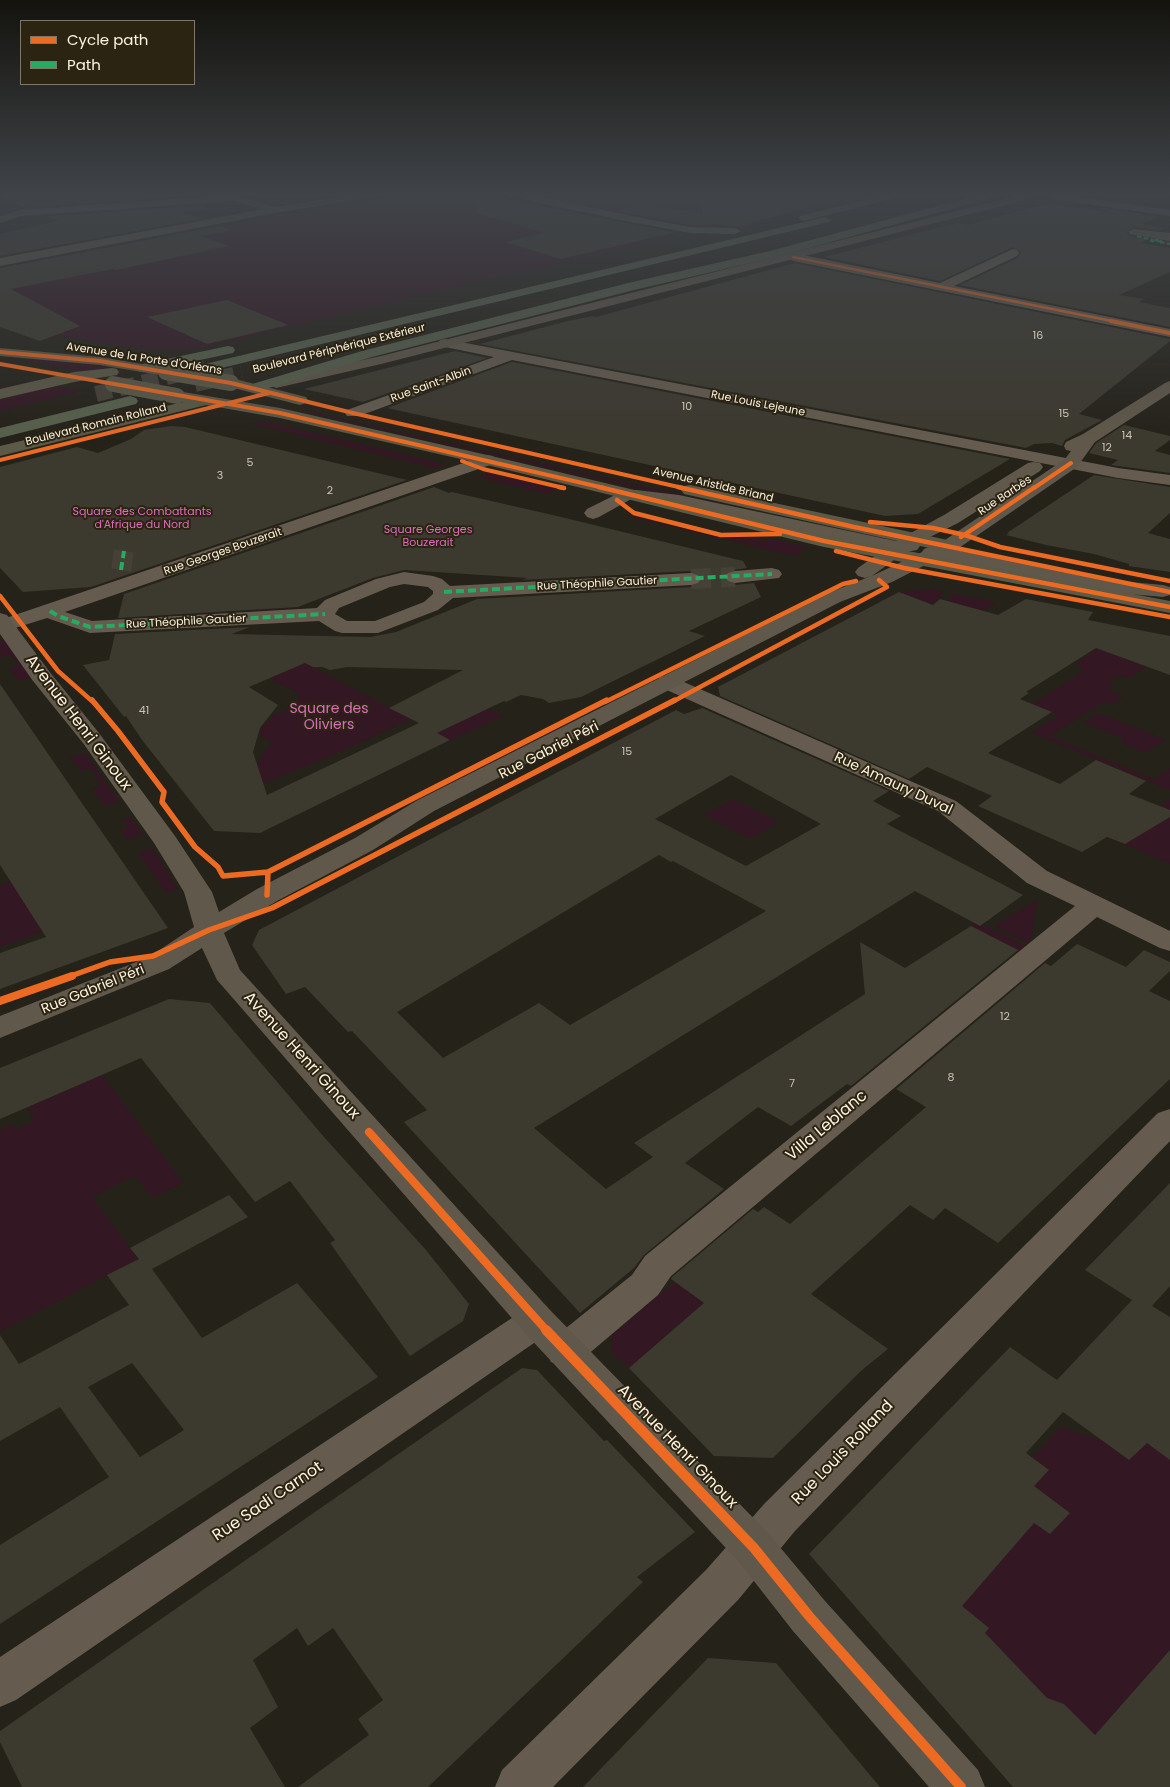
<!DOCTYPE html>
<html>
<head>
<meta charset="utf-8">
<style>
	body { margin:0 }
	#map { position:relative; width:1170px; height:1787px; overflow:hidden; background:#252219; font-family:Poppins,sans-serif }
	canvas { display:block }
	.legend { position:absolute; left:20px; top:20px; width:175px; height:65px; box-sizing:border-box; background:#2b2413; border:1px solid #7f7765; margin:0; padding:6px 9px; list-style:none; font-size:15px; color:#fdf3df }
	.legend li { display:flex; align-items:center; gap:10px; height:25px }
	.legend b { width:25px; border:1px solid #7f7765 }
</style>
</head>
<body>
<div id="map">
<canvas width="1170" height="1787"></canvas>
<ul class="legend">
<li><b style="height:6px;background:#ed6a23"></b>Cycle path</li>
<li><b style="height:6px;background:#26ab63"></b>Path</li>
</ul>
</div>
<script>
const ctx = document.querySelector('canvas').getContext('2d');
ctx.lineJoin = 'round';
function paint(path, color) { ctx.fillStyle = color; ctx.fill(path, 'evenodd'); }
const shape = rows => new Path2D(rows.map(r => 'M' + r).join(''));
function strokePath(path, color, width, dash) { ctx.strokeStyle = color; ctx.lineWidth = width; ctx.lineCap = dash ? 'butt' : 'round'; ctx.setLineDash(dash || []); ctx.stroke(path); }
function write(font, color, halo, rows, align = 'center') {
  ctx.font = font + ' Poppins,sans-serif'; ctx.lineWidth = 4; ctx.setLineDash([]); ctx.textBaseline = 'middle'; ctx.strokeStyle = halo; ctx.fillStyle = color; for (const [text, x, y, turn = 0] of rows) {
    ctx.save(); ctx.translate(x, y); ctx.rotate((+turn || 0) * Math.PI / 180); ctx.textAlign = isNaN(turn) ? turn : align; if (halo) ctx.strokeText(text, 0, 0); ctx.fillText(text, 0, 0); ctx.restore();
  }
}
paint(shape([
	[416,193,476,193,581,214,562,220,646,244,407,297,406,299,214,345,213,347,180,350,143,349,0,328,0,268,333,206],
	[515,193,892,193,750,226,726,229,683,225,679,227],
	[1036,198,1038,198,816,255,895,234],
	[30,359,80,362,112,368,82,372,26,360],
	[55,386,82,391,0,411,0,399],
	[309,411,829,528,717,506,306,412],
	[260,421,268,422,445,464,443,466,435,468,252,424],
	[488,473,556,489,547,494,479,478],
	[630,515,720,537,773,539,807,547,796,556,790,555,627,516],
	[931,589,944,591,940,599,931,604,899,592],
	[952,593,997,602,978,613,948,602],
	[5,640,24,665,30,678,18,681,9,669,19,666,10,655,1,658,0,656,0,641],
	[1102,646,1127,657,1124,659,1146,667,1128,679,1118,675,1108,682,1115,685,1108,690,1123,696,1111,704,1103,702,1050,736,1154,779,1170,768,1170,790,1032,733,1059,715,1033,704,1083,671,1077,662],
	[305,663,411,719,329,757,257,786,268,795,266,796,247,779,272,741,260,736,260,730,273,715,292,709,300,694,269,678],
	[489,708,503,716,450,741,437,733],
	[1098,713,1166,740,1146,753,1121,743,1124,739,1083,723],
	[85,753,119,801,104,806,92,788,102,785,90,768,81,771,70,757],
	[733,799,779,822,750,839,704,815],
	[1170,799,1170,864,1107,837,1159,806],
	[131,817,143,835,127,840,120,830,128,828,123,819],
	[153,849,178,889,166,893,138,853],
	[11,881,44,931,0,947,0,885],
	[1037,900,1032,937,1027,943,994,926],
	[977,922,1028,947,1023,952,971,926],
	[102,1075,183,1183,152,1198,135,1176,92,1197,139,1259,0,1332,0,1130,11,1124,18,1129,33,1122,31,1118,34,1117,27,1108],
	[675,1282,704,1303,629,1368,611,1352,612,1335],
	[1061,1427,1103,1441,1129,1459,1147,1443,1170,1441,1170,1650,1095,1735,1050,1702,979,1640,989,1627,977,1618,969,1629,948,1607,986,1562,995,1569,1016,1544,1026,1517,1050,1534,1070,1513,1034,1486,1049,1470,1032,1458]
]), '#331823');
paint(shape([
	[0,193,204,193,204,195,26,208,0,197],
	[704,193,827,193,828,201,737,227,714,224,690,225,617,211,639,205,702,213],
	[482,194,636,225,676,232,561,259,505,242,545,233,477,213],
	[1050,203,1106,212,1111,209,1158,216,1141,224,1165,228,1161,230,1134,227,1126,232,1130,236,1147,239,1141,243,1170,248,1170,272,1119,295,1144,299,1139,302,1170,308,1170,327,960,285,1018,258,1021,252,1013,247,940,281,824,257,957,223,968,225],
	[205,205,205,209,182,212,201,219,0,256,0,234,59,221,47,216],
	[220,226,232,230,200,236,229,246,116,270,113,269,11,289,80,326,40,341,0,327,0,268],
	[795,263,1170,339,1170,341,1079,414,1102,420,1065,440,1062,446,1052,443,1034,444,1026,448,480,344,568,321,593,316,596,317],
	[227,300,288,325,207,344,147,317],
	[455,351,487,358,363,402,304,389],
	[512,362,1010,459,918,514,885,516,387,408],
	[1124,425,1170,436,1170,440,1155,451,1170,455,1170,473,1111,465,1118,460,1089,453,1096,443],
	[171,426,185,427,407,480,91,587,23,592,0,568,0,467,77,447,98,453,131,439,144,430],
	[1094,475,1170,487,1170,513,1148,533,1170,539,1170,572,1129,566,1129,564,1094,554,1046,545,1006,535,1009,533,1007,533],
	[434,487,449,493,452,492,557,516,743,561,747,568,727,571,724,578,727,583,734,585,754,583,761,597,689,631,705,636,581,697,549,703,543,699,521,695,506,702,504,701,437,733,426,727,450,740,260,833,214,831,142,740,126,716,124,717,83,665,109,660,115,634,250,627,232,634,370,637,396,632,477,599,691,587,699,585,702,580,700,574,691,571,522,580,528,578,404,570,373,578,298,607,118,618,124,594],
	[305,663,313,667,322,667,330,670,347,667,463,670,389,708,419,723,267,795,253,752,260,728,278,705,249,687],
	[899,592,933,605,940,599,998,615,1026,599,1093,612,1088,620,1170,636,1170,675,1096,648,1026,692,1029,693,1020,699,1052,712,988,753,1060,784,1096,760,1146,781,1129,794,1170,810,1170,817,1125,844,1107,837,1082,852,978,806,992,796,927,767,909,779,720,696,718,687],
	[0,684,168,928,0,989,0,953,46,937,0,865],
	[702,708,889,791,873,801,901,816,887,824,1023,895,980,926,915,891,534,1128,606,1189,653,1157,634,1143,865,994,860,942,905,968,971,926,1018,950,851,1086,847,1084,791,1126,758,1107,685,1163,724,1189,644,1255,634,1268,580,1313,404,1122,427,1110,352,1031,348,1032,305,987,286,994,252,945,259,930,459,824,676,710,684,714],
	[731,775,821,824,746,866,655,819],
	[659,855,671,862,673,861,766,911,570,1025,539,1003,443,1058,397,1012],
	[1077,944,1126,967,1144,950,1170,962,1170,971,1149,991,1170,1001,1170,1079,998,1243,945,1208,933,1220,910,1205,811,1294,888,1349,862,1370,773,1458,714,1456,629,1368,704,1303,671,1279,672,1277,753,1209,758,1212,764,1207,790,1224,926,1107,896,1089,1045,963,1051,966],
	[169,999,210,1003,324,1137,426,1250,469,1304,463,1321,410,1356,330,1243,335,1240,290,1181,255,1202,141,1058,0,1119,0,1068],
	[1170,1183,1170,1286,1152,1306,1170,1317,1170,1460,1147,1443,1129,1460,1063,1412,1026,1453,1049,1470,1034,1486,1070,1513,1050,1534,1034,1523,962,1606,989,1628,985,1633,1047,1698,1064,1704,1095,1735,1170,1650,1170,1787,1013,1787,809,1554,1010,1347,1057,1380,1132,1300,1085,1270],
	[229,1195,248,1217,152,1269,202,1338,297,1283,378,1377,0,1624,0,1545,109,1477,60,1407,0,1441,0,1335,19,1364,129,1305,107,1275,139,1259,130,1248],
	[132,1363,184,1430,140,1457,88,1387],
	[522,1368,537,1370,604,1441,607,1440,695,1532,637,1577,643,1582,428,1787,298,1787,369,1735,358,1719,383,1700,333,1628,308,1646,297,1628,253,1660,278,1707,250,1728,285,1787,22,1787,0,1742,0,1731],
	[708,1658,776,1663,880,1787,583,1787]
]), '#3c392e');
strokePath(shape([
	[121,570,124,551],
	[691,579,735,577]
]), '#454137', 20, [20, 10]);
strokePath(shape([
	[195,384,242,373],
	[96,394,209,367]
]), '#454137', 16, [16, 8]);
paint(shape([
	[213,193,229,193,279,208,281,210,275,213,234,201,21,216,0,223,0,216,20,210,217,196,213,193],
	[502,193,522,193,636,217,642,220,636,223,507,196,502,193],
	[1033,193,1054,193,1170,210,1170,216,1038,197,1034,196,1033,193],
	[1134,229,1170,233,1170,241,1130,234,1128,232,1134,229],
	[1013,249,1017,250,1019,253,1017,256,954,286,1170,329,1170,337,793,261,787,257,793,253,940,283,1013,249],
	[445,339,1118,468,1170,475,1170,485,1118,478,512,360,359,416,347,416,345,413,347,410,494,357,440,346,438,343,440,340,445,339],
	[487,455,493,456,496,460,493,464,65,612,92,621,317,608,325,600,376,579,404,572,433,576,442,579,450,586,691,573,698,575,701,579,698,583,691,585,453,598,438,610,378,633,342,633,335,631,319,621,90,633,47,618,12,629,0,630,0,620,487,455],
	[404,584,428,587,433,591,433,594,424,602,375,621,347,621,335,614,339,608,390,587,404,584],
	[627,489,633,490,636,494,633,498,599,517,593,519,587,517,584,513,587,509,627,489],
	[772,568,779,570,782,574,779,578,735,583,728,581,725,577,728,573,735,571,772,568],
	[668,675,956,801,1047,871,1170,931,1170,951,1160,948,1097,917,671,1276,658,1295,579,1362,565,1367,551,1362,546,1351,551,1340,632,1275,645,1256,1075,906,1027,883,938,811,660,687,657,682,660,677,668,675],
	[1170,1109,1170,1141,795,1531,738,1600,553,1787,495,1787,502,1770,706,1570,765,1503,1158,1113,1170,1109],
	[537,1306,550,1310,556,1321,550,1332,16,1700,0,1707,0,1657,524,1310,537,1306]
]), '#655c4f');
paint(shape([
	[360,193,385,193,380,196,275,213,0,266,0,258,275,207,360,193],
	[1028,193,1046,193,1045,195,381,364,276,388,271,386,268,383,271,380,381,356,1028,193],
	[1170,381,1170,393,1095,442,1077,467,956,550,1109,580,1163,585,1170,587,1170,595,1163,597,1109,592,953,561,937,559,892,582,840,602,434,811,373,850,277,901,224,933,240,970,550,1310,769,1534,825,1601,978,1770,985,1787,929,1787,793,1631,739,1562,524,1332,217,980,202,948,169,969,0,1038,0,1016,149,957,194,927,184,892,154,843,83,743,33,681,0,634,0,613,7,615,49,671,99,733,175,836,212,892,219,912,257,889,355,838,416,801,826,594,871,576,865,578,858,576,855,572,858,568,883,550,679,505,636,500,630,499,627,495,630,491,636,490,679,495,896,541,944,515,1028,463,1034,462,1040,463,1043,467,1040,471,958,523,918,543,920,546,917,550,905,552,872,576,922,552,924,549,942,542,1065,459,1071,451,1066,450,1064,446,1066,442,1083,434,1165,383,1170,381]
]), '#60584a');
paint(shape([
	[0,348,100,357,166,368,171,369,173,372,171,375,166,376,100,365,0,356,0,348],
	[112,368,117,369,119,372,117,375,74,382,0,399,0,389,74,372,112,368],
	[231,378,306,397,308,400,306,403,300,405,226,386,223,383,226,380,231,378],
	[177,391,280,408,487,455,824,535,1170,601,1170,613,824,547,487,465,280,418,206,405,0,456,0,446,183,402,171,399,169,396,171,393,177,391],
	[690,485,943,539,950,541,953,545,950,549,943,551,684,494,681,490,684,486,690,485]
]), '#5c5946');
paint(shape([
	[891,193,909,193,908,195,804,221,798,218,800,216,891,193],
	[986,193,1003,193,1002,195,776,257,634,290,372,357,259,391,249,391,246,388,249,385,362,351,632,282,770,251,986,193],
	[636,217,690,227,735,228,741,231,735,234,690,233,632,222,630,220,632,218,636,217],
	[825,217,831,220,829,222,209,371,204,370,202,367,204,364,209,363,825,217],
	[228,346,233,347,235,350,233,353,143,372,138,371,136,368,138,365,143,364,228,346],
	[130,396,136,398,138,401,136,404,0,438,0,428,130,396]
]), '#58614c');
strokePath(shape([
	[166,372,231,383],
	[113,384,177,396]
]), '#5c5946', 16);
strokePath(shape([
	[1137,236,1153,240],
	[1154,240,1157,240,1161,241,1151,241,1154,240],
	[1160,242,1170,244]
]), '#26ab63', 2.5, [4.5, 2.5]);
strokePath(shape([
	[121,570,124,551],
	[444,592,772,574],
	[50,611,58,616,90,627,325,614]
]), '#26ab63', 4, [8, 4]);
strokePath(shape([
	[793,257,1117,322]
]), '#ed6a23', 2.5);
strokePath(shape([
	[1111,321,1170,333],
	[0,352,100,361,231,383,353,413,683,488],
	[0,364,280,413,604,488],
	[0,460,269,393],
	[462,461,483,469,564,488],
	[1034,488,1071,463]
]), '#ed6a23', 4);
strokePath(shape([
	[559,487,564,488],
	[599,487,824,541,1170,607],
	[678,487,854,527,1170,592],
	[617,500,634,513,721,535,780,534],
	[870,522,933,528,965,535,1000,547,1170,581],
	[961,537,1035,487],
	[836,551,904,568,1170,617],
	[0,596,58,671,93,702],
	[605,702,843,584,856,581],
	[672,702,887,587,879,580]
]), '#ed6a23', 4.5);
strokePath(shape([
	[92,700,118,731,164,792,162,802,195,847,218,867,223,876,268,872],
	[267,895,268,872,607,700],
	[68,977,110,962,153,956,209,930,272,908,675,700]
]), '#ed6a23', 5.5);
strokePath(shape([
	[0,1001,72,976],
	[369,1132,547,1331]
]), '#ed6a23', 8);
strokePath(shape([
	[546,1330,754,1548,809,1616,961,1787]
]), '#ed6a23', 10);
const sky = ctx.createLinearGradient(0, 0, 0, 443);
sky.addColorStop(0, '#14130e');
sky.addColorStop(0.44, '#404449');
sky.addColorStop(1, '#40444900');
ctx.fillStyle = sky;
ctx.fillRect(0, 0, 1170, 443);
write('11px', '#cdc4b3', null, [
	["16",1038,336],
	["10",687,407],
	["15",1064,414],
	["14",1127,436],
	["12",1107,448],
	["5",250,463],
	["3",220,476],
	["2",330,491],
	["41",144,711],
	["15",627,752],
	["12",1005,1017],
	["8",951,1078],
	["7",792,1084]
]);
write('11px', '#fdf3df', '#2b2413', [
	["Boulevard Périphérique Extérieur",339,349,-14],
	["Avenue de la Porte d'Orléans",144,359,9],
	["Rue Saint-Albin",431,385,-20],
	["Rue Louis Lejeune",758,404,11],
	["Boulevard Romain Rolland",96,425,-14],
	["Avenue Aristide Briand",713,485,13],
	["Rue Barbès",1005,496,-34],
	["Rue Georges Bouzerait",223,552,-19],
	["Rue Théophile Gautier",597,584,-3],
	["Rue Théophile Gautier",186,622,-3]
]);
write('11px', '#db6dbb', '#2b2413', [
	["Square des Combattants",142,512],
	["d'Afrique du Nord",142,525],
	["Square Georges",428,530],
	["Bouzerait",428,543]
]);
write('14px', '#db6dbb', '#2b2413', [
	["Square des",329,709],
	["Oliviers",329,725]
]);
write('14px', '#fdf3df', '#2b2413', [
	["Rue Gabriel Péri",549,751,-27],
	["Rue Amaury Duval",893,784,25],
	["Rue Gabriel Péri",93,990,-22]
]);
write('16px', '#fdf3df', '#2b2413', [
	["Avenue Henri Ginoux",78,723,53],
	["Avenue Henri Ginoux",301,1056,48],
	["Villa Leblanc",827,1126,-40],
	["Avenue Henri Ginoux",677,1447,46],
	["Rue Louis Rolland",843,1453,-46],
	["Rue Sadi Carnot",268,1502,-34]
]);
</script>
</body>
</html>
